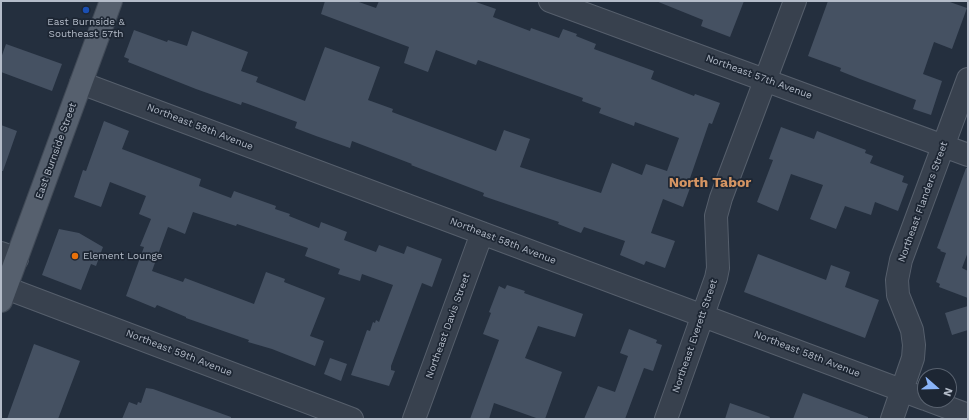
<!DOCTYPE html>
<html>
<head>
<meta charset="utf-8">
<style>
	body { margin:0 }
	#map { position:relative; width:969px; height:420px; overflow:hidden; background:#242f3e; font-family:"Work Sans",sans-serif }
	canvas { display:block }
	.frame { position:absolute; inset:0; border:2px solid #b4bcc9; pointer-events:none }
	.north { position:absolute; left:917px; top:368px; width:40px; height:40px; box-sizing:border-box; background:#1d2633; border:1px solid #59626f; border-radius:50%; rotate:110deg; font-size:11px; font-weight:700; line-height:16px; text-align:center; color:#b4bcc9 }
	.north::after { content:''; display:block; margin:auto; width:14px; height:18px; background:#8ab4f8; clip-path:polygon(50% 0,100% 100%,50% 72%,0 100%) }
</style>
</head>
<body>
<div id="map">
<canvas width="969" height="420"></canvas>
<div class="frame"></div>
<div class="north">N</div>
</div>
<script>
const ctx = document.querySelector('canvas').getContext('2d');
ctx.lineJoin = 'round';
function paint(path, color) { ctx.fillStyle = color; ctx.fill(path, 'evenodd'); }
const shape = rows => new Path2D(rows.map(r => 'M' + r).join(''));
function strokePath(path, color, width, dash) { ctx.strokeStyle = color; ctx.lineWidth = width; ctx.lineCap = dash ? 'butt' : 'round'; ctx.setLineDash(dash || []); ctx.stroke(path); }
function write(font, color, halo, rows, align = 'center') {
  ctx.font = font + ' "Work Sans",sans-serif'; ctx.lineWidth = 3.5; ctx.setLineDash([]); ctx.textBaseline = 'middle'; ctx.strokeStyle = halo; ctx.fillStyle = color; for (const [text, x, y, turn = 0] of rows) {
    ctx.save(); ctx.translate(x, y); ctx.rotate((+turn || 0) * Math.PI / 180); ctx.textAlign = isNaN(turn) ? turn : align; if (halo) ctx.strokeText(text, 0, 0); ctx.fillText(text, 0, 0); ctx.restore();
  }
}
paint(shape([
	[325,1,356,1,376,8,379,1,473,1,496,9,493,17,530,31,531,28,559,38,563,29,577,34,576,36,596,44,594,49,654,71,651,79,694,96,695,94,720,103,712,124,709,123,687,187,690,188,683,207,663,199,651,233,675,241,665,268,646,261,644,265,620,255,625,241,584,227,581,233,558,224,559,222,483,196,484,193,411,165,412,164,352,141,350,148,316,136,295,128,297,122,248,104,242,102,241,105,196,89,128,62,129,59,124,57,134,30,167,42,168,40,187,46,192,31,248,52,241,71,258,77,256,82,305,101,325,47,380,67,368,100,393,109,392,112,496,151,504,130,530,139,520,167,601,193,612,163,642,175,646,164,667,171,679,138,635,122,634,126,599,113,601,108,582,101,583,98,478,60,476,65,436,50,428,72,404,63,409,47,321,14],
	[656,1,744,1,730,37,701,26,703,20],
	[828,1,947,1,967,8,952,49,934,42,923,74,942,81,931,115,913,109,916,100,860,79,840,71,841,68,808,56],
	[6,44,62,64,52,91,1,72,1,58],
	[104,121,129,131,122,149,201,179,199,186,231,198,234,191,276,206,275,209,290,214,289,216,319,228,321,222,347,232,344,240,376,252,379,245,404,254,407,246,442,259,432,287,422,283,391,366,391,370,395,371,389,386,351,375,367,330,370,331,373,322,375,323,376,320,379,322,393,285,362,274,360,281,338,274,340,269,305,256,308,248,237,224,236,226,193,212,185,234,168,227,152,271,183,282,185,278,254,304,266,272,285,279,284,282,325,298,310,336,324,341,315,366,272,349,248,342,249,340,186,318,186,317,157,305,155,308,126,296,144,247,140,246,151,219,139,214,146,196,110,182,101,207,74,197,83,170,86,171],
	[1,125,17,131,3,171,1,171],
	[781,127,814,139,817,131,866,150,865,153,873,156,870,163,904,176,902,182,908,184,898,211,875,202,871,215,845,206,836,229,810,219,823,185,791,174,778,211,757,202,773,160,769,159],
	[966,168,968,168,968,252,962,268,968,271,968,298,939,287,940,284,936,282,946,253,940,251,941,250,937,248],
	[59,229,79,233,103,247,96,266,91,264,81,290,42,275],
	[758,254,826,280,831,265,850,272,845,287,879,300,865,338,744,292],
	[507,285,525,291,524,293,583,314,575,337,538,326,525,358,562,372,545,419,539,419,494,403,489,419,470,419,499,340,483,334,491,313,489,312,499,286,505,289],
	[968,306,968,330,952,335,945,313],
	[629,329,657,340,656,343,662,345,653,371,644,368,625,419,584,419,598,386,615,392,628,356,620,353],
	[34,344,80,361,58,419,7,419],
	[330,358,347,364,341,381,324,374],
	[146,388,153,389,231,417,231,419,122,419,129,402,137,405,138,402,141,403],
	[803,393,868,417,868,419,793,419],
	[730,403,770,417,769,419,725,419]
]), '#455162');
const minor = shape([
	[550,1,968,155],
	[81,83,925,399],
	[1,253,17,259],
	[6,288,352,419],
	[928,400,968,415],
	[414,419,482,233],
	[666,419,716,278,718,268,716,216,721,198,795,1],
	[892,419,913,358,914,345,912,330,898,295,897,280,901,260,968,79]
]);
const major = shape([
	[1,301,111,1]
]);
strokePath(minor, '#565f6c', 24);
strokePath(major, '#414a57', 24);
strokePath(minor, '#38414e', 22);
strokePath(major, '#56606e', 22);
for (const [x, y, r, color] of [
	[86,10,4,"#1a4fb4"],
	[75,256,4,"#e8710a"]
]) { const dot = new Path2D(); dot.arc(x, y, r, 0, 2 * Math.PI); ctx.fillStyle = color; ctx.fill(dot); strokePath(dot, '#1d2633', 1.5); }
write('10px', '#b4bcc9', '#1d2633', [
	["East Burnside &",86,22],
	["Southeast 57th",86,34],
	["Element Lounge",83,256,"left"]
]);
write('10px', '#b4bcc9', '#1d2633', [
	["Northeast 57th Avenue",759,77,20],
	["Northeast 58th Avenue",200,127,21],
	["East Burnside Street",56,151,-70],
	["Northeast Flanders Street",923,202,-70],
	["Northeast 58th Avenue",503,241,21],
	["Northeast Davis Street",448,326,-70],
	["Northeast Everett Street",695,336,-71],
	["Northeast 59th Avenue",179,353,21],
	["Northeast 58th Avenue",807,354,21]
]);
write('bold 14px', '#d59563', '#1d2633', [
	["North Tabor",710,183]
]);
</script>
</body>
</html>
